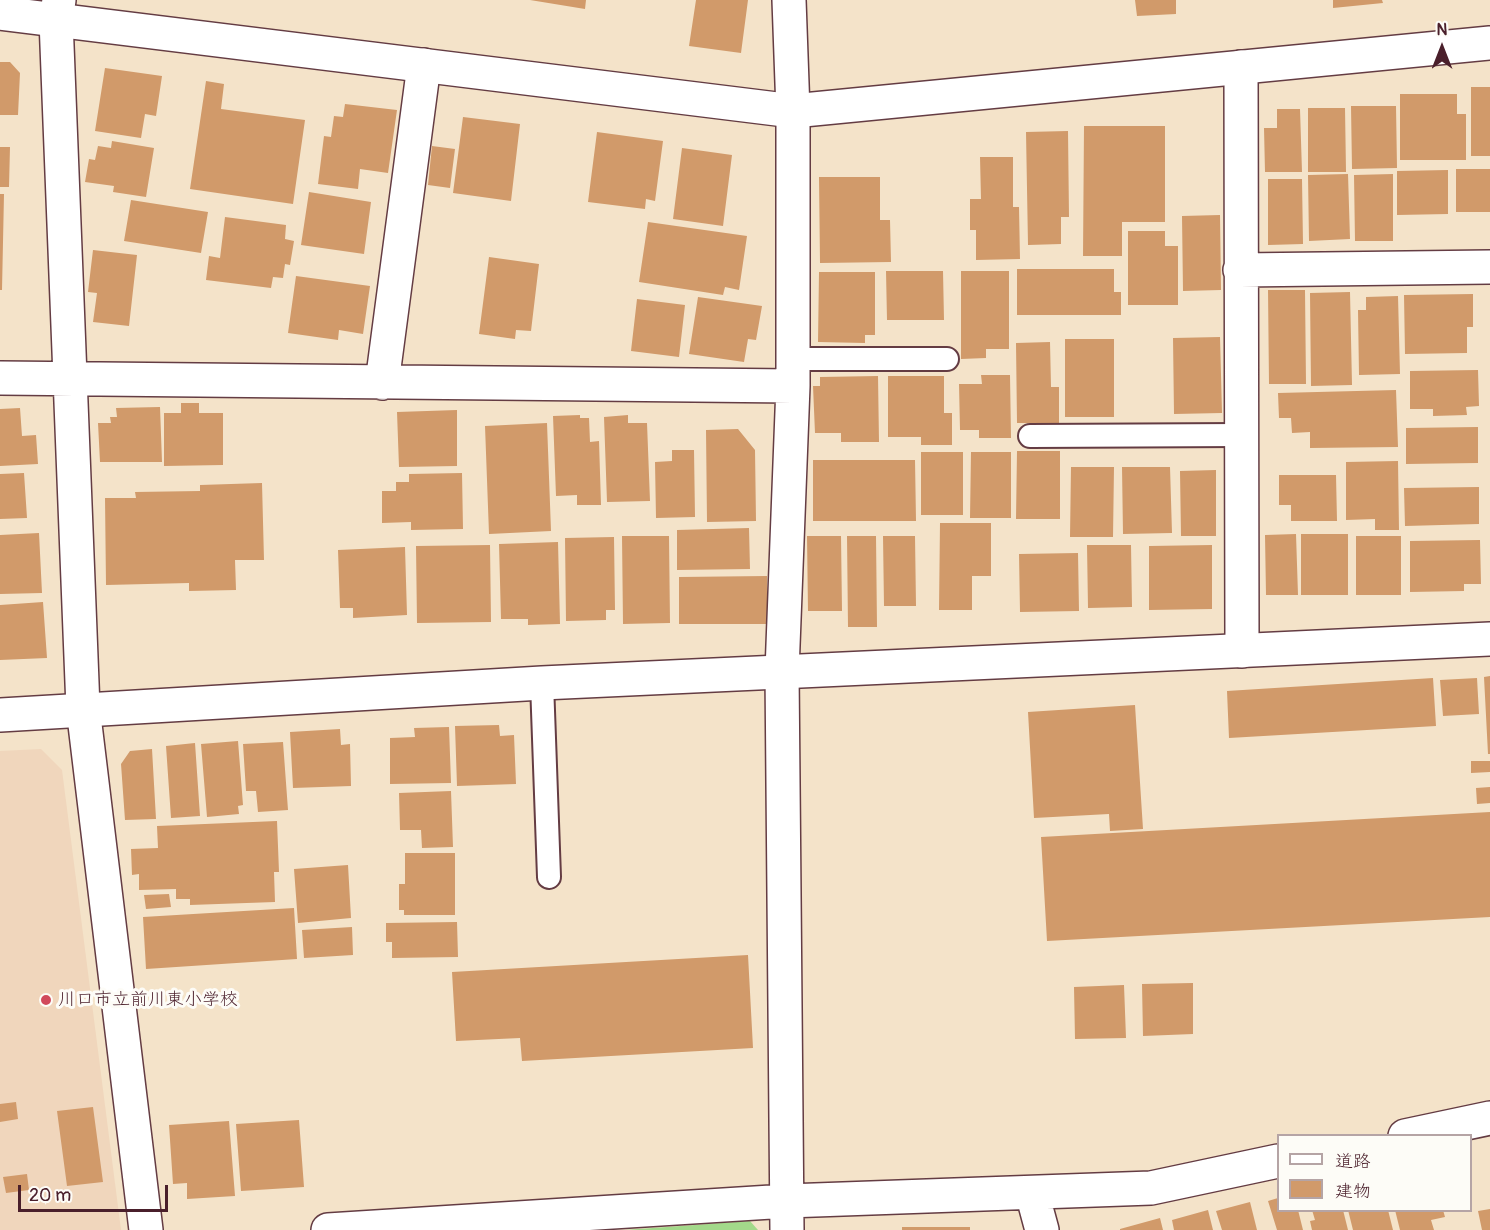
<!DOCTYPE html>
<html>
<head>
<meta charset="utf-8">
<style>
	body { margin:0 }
	#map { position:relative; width:1490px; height:1230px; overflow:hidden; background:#f4e3c9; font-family:Pangolin,"Klee One",sans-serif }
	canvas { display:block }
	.legend { position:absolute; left:1277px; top:1134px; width:195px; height:78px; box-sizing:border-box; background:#fdfcf7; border:2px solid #b5a4a5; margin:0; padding:8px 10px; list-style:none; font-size:18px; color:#4a1f2b }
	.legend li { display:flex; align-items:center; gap:12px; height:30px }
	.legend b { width:30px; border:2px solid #b5a4a5 }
	.north { position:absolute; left:1412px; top:18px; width:60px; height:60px; -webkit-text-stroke:4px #fdfcf7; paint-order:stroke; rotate:0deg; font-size:16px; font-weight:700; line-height:24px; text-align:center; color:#4a1f2b }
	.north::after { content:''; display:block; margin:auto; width:21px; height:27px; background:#4a1f2b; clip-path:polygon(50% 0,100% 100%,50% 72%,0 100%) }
	.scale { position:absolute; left:18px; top:1185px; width:150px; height:27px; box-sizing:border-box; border:3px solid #4a1f2b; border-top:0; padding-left:8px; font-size:18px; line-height:21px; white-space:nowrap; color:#4a1f2b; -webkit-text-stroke:4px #fdfcf7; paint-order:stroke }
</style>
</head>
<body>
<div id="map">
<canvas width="1490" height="1230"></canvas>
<ul class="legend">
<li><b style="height:8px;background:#fff"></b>道路</li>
<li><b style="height:16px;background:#d19a6a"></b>建物</li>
</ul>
<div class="north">N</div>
<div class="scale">20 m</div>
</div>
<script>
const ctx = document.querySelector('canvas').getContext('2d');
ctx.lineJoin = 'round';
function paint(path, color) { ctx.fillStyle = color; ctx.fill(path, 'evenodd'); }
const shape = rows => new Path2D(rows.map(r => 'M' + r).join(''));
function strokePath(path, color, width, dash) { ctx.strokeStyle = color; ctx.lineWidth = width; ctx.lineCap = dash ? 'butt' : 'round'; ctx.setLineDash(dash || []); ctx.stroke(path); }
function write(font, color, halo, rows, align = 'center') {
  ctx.font = font + ' Pangolin,"Klee One",sans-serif'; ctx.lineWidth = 6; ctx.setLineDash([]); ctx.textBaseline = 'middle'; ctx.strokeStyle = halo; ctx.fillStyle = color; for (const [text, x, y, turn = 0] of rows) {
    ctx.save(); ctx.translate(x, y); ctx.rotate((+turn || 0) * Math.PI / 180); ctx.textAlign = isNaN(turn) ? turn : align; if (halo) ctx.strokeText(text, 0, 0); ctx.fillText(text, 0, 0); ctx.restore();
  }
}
paint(shape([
	[41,749,62,770,121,1230,0,1230,0,751]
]), '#f0d6bc');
paint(shape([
	[750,1221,758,1230,625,1230]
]), '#a3d98a');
paint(shape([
	[530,0,586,0,585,9],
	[696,0,748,0,741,53,689,46],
	[1135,0,1176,0,1176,14,1137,16],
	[1333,0,1382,0,1383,3,1333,8],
	[0,62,10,62,20,73,18,115,0,115],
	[105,68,162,76,156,116,145,114,141,138,95,131],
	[206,81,224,84,221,109,305,120,293,204,190,189],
	[1471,87,1490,87,1490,156,1471,156],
	[1400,94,1457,94,1457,114,1466,114,1466,160,1400,160],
	[345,104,397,110,388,173,360,169,358,189,318,184,324,136,331,137,334,116,343,117],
	[1351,106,1396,106,1397,168,1352,169],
	[1308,108,1345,108,1346,172,1308,172],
	[1277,109,1300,109,1302,172,1265,172,1264,128,1277,128],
	[463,117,520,124,511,201,453,193],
	[1084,126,1165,126,1165,222,1122,222,1122,256,1083,256],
	[1068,131,1069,217,1061,217,1061,244,1028,245,1026,132],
	[597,132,663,141,655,201,646,199,645,209,588,202],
	[112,141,154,148,146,197,113,192,114,186,85,182,89,159,95,160,98,146,111,148],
	[432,146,455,149,450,188,428,185],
	[0,147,10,147,9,187,0,187],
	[682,148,732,155,723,226,673,219],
	[980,157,1013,157,1013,207,1019,207,1020,259,976,260,976,230,970,230,970,199,981,199],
	[1456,169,1490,169,1490,212,1456,212],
	[1448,170,1448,214,1397,215,1397,171],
	[1348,174,1350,239,1309,241,1308,175],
	[1393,174,1393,241,1355,241,1354,175],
	[819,177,880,177,880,220,890,220,891,262,820,263],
	[1268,179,1302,179,1303,244,1268,245],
	[309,192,371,202,364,254,301,245],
	[0,194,4,194,2,290,0,290],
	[131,200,208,212,201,253,124,241],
	[1220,215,1221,290,1183,291,1182,216],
	[225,217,286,225,285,239,294,241,290,265,285,264,283,278,273,277,271,288,206,280,209,256,220,258],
	[648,222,747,236,739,290,725,287,723,295,639,282],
	[1128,231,1165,231,1165,246,1178,246,1178,305,1128,305],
	[93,250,137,255,129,326,93,322,97,293,88,292],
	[489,257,539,264,531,331,516,330,515,339,479,334],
	[1017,269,1114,269,1114,292,1121,292,1121,315,1017,315],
	[886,271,943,271,944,320,887,320],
	[961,271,1009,271,1009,349,986,349,986,358,961,359],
	[819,272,875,272,875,335,865,335,865,343,818,342],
	[296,276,370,286,363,334,339,330,338,340,288,333],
	[1268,290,1305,290,1306,384,1269,384],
	[1350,292,1352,385,1311,386,1310,293],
	[1473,294,1473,327,1467,327,1467,353,1405,354,1404,295],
	[1398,296,1400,374,1359,375,1358,310,1366,310,1366,297],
	[698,297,762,306,756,340,748,339,744,362,689,354],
	[637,299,685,305,679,357,631,351],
	[1220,337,1222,413,1174,414,1173,338],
	[1065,339,1114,339,1114,417,1065,417],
	[1050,342,1051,387,1059,387,1059,423,1017,423,1016,343],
	[1478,370,1479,406,1466,407,1467,415,1433,416,1433,409,1410,409,1410,371],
	[981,375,1010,375,1011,438,979,438,979,430,960,430,959,384,982,384],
	[878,376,879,442,841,442,841,433,815,433,813,386,820,386,820,377],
	[888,376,944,376,944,413,952,413,952,445,921,445,921,437,888,437],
	[1396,390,1398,447,1310,448,1310,432,1292,433,1291,418,1279,418,1278,393],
	[181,403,199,403,199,413,223,413,223,465,164,466,164,413,181,413],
	[160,407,162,462,100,462,98,423,111,423,110,417,117,417,116,408],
	[20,408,22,436,36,435,38,464,0,466,0,409],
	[457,410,457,466,399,467,397,412],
	[580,415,580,418,589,418,590,442,599,441,601,505,577,505,577,495,556,496,553,416],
	[628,415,628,423,647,423,650,501,607,502,604,417],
	[547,423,551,531,489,534,485,426],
	[1478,427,1478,463,1406,464,1406,428],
	[738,429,755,450,756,521,707,522,706,430],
	[672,450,694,450,695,517,656,518,655,462,672,461],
	[1017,451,1060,451,1060,519,1016,519],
	[921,452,963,452,963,515,921,515],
	[971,452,1011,452,1011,518,970,518],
	[813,460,915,460,916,521,813,521],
	[1398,461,1399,530,1375,530,1375,519,1346,520,1346,462],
	[1071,467,1114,467,1113,537,1070,537],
	[1122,467,1170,467,1172,533,1123,534],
	[1216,470,1216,536,1181,536,1180,471],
	[24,473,27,518,0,519,0,474],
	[462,473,463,529,411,530,411,522,382,523,382,491,396,491,396,482,409,482,409,474],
	[1279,475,1336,475,1337,521,1291,521,1291,505,1279,505],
	[262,483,264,560,235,560,236,590,189,591,189,583,106,585,105,498,136,498,135,492,200,491,200,485],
	[1479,487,1479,524,1405,526,1404,488],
	[940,523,991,523,991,576,972,576,972,610,939,610],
	[749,528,750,569,677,570,677,530],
	[39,533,42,593,0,594,0,535],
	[1296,534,1298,595,1266,595,1265,535],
	[1301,534,1348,534,1348,595,1301,595],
	[622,536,669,536,670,623,623,624],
	[807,536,841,536,842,611,808,611],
	[847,536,876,536,877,627,848,627],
	[883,536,915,536,916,606,884,606],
	[1356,536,1401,536,1401,595,1356,595],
	[614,537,615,610,606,610,606,620,566,621,565,538],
	[1480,540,1481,584,1464,584,1464,591,1410,592,1410,541],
	[558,542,560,624,528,625,528,619,501,619,499,544],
	[490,545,491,622,417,623,416,546],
	[1087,545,1131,545,1132,607,1088,608],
	[1212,545,1212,609,1149,610,1149,546],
	[405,547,407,615,353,618,353,608,340,608,338,550],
	[1078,553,1079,611,1020,612,1019,554],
	[767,576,767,624,679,624,679,577],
	[43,602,47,658,0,660,0,605],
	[1490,676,1490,754,1488,754,1484,677],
	[1433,678,1436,726,1229,738,1227,691],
	[1477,678,1479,714,1443,716,1440,680],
	[1135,705,1143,829,1110,831,1109,814,1034,818,1028,712],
	[499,725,500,736,514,735,516,784,457,786,455,726],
	[449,727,451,783,390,784,390,738,415,737,414,728],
	[340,729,341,745,350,744,351,786,293,788,290,732],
	[238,741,243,805,238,806,239,814,207,817,201,744],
	[283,742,288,810,258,812,256,791,246,791,243,744],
	[195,743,200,816,171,818,166,746],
	[152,749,156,819,125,820,121,764,130,751],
	[1471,761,1490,761,1490,772,1471,773],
	[1490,787,1490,803,1477,804,1476,788],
	[451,791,453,847,422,848,421,830,400,830,399,793],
	[1490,812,1490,917,1047,941,1041,837],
	[277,821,279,872,274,872,275,902,190,905,190,899,176,899,176,889,139,890,139,874,132,875,131,849,158,848,157,826],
	[405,853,455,853,455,915,404,915,404,910,399,910,399,884,405,884],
	[348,865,351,918,298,923,294,869],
	[169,894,171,907,146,909,144,895],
	[294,908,297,959,146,969,143,917],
	[457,922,458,957,392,958,392,942,386,942,386,923],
	[352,927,353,955,304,958,302,930],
	[748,955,753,1048,522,1061,520,1038,456,1041,452,972],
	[1193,983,1193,1034,1143,1036,1142,984],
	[1124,985,1126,1038,1075,1039,1074,987],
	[16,1102,18,1119,0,1122,0,1104],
	[93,1107,103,1182,67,1186,57,1111],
	[299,1120,304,1187,241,1191,236,1124],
	[229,1121,235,1196,187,1199,187,1183,173,1184,169,1125],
	[27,1174,29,1190,6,1193,3,1177],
	[1278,1198,1278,1210,1298,1210,1303,1230,1277,1230,1268,1201],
	[1250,1202,1257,1230,1222,1230,1216,1211],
	[1490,1209,1490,1230,1482,1230,1478,1211],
	[1208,1210,1213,1230,1174,1230,1172,1220],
	[1312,1210,1343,1210,1348,1230,1312,1230,1310,1221,1315,1220],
	[1348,1210,1388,1210,1393,1230,1353,1230],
	[1395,1210,1443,1210,1445,1217,1431,1220,1434,1230,1400,1230],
	[1160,1218,1163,1230,1120,1230,1120,1229],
	[902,1227,970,1227,970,1230,902,1230]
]), '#d19a6a');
const service = shape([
	[793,359,947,359],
	[1030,436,1242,435],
	[542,683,549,877]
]);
const minor = shape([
	[59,0,56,20,83,708,146,1230],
	[1241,67,1242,651],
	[1240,270,1490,267],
	[0,378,793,386],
	[382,383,424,65],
	[1405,1136,1490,1118],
	[1032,1193,1042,1230],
	[328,1230,787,1201,1151,1188,1278,1161],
	[787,1230,782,671,793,386,793,111,789,0]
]);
const tertiary = shape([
	[0,13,793,111,1490,43],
	[0,715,542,683,1490,639]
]);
strokePath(service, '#643c43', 26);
strokePath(minor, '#643c43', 36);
strokePath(tertiary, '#643c43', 36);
strokePath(service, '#fff', 22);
strokePath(minor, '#fff', 33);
strokePath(tertiary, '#fff', 33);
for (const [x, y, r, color] of [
	[46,1000,6,"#d1495b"]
]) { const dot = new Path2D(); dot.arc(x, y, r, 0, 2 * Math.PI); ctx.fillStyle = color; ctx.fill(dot); strokePath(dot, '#fdfcf7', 2); }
write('18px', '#4a1f2b', '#fdfcf7', [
	["川口市立前川東小学校",58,1000]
], 'left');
</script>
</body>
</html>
